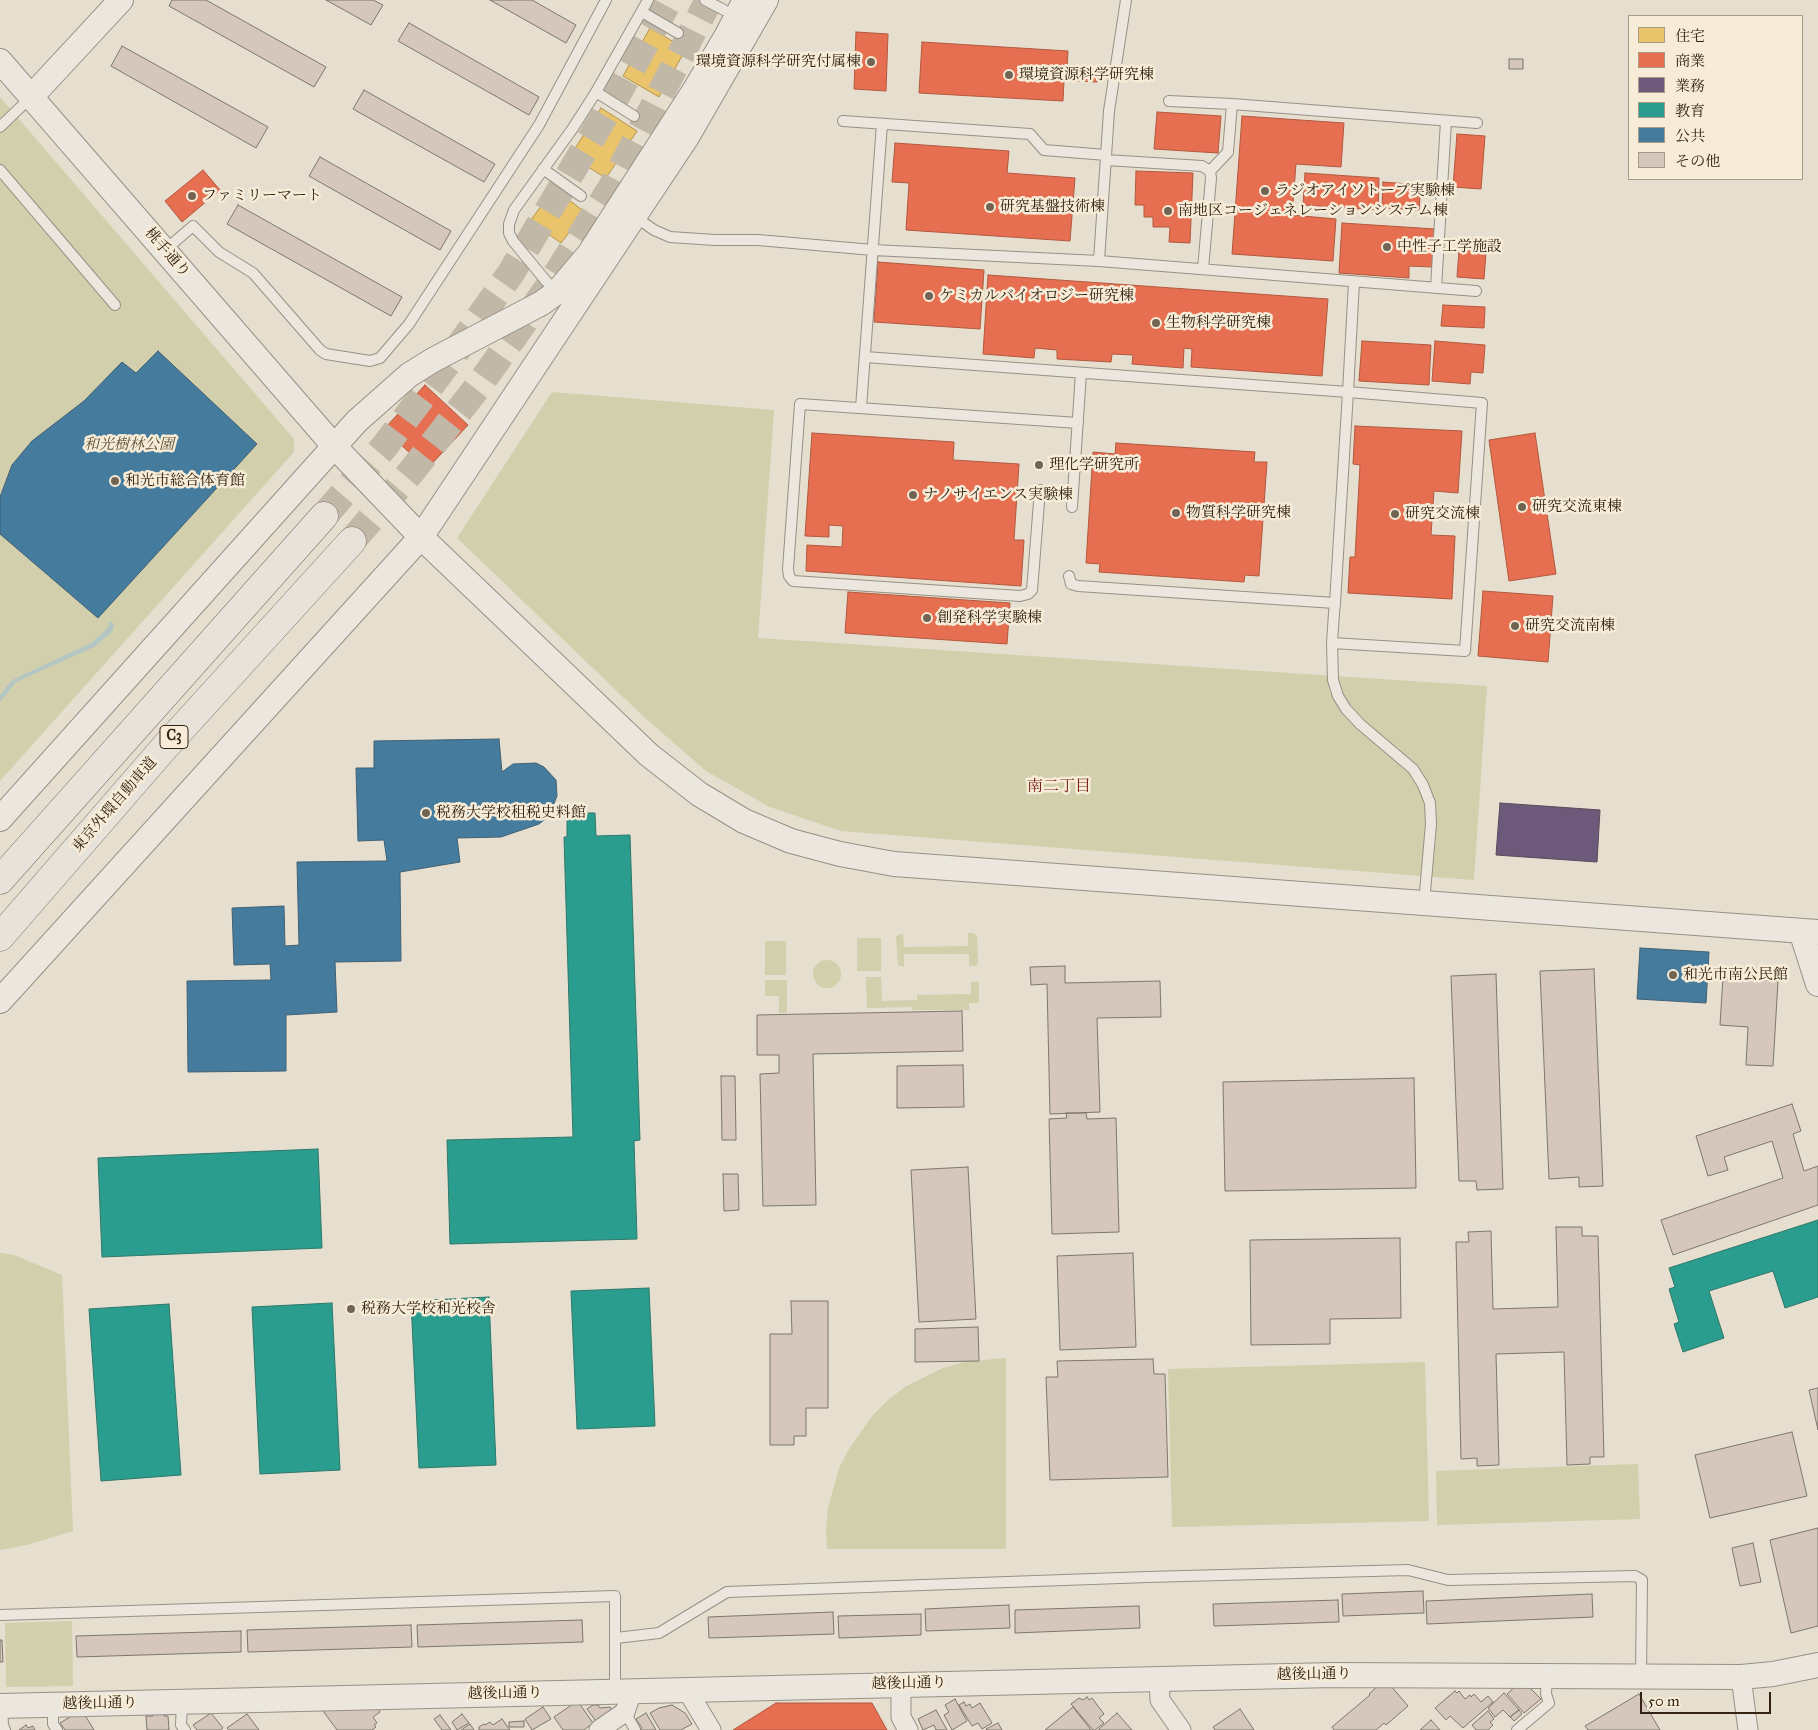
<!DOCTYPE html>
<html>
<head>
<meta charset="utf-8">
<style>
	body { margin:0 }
	#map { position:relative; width:1818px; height:1730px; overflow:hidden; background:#e6dece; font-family:"IM FELL Great Primer","Noto Serif JP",serif }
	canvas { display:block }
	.legend { position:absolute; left:1628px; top:15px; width:175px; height:165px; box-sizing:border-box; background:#f6ecd8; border:1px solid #a89b88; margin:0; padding:6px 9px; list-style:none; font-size:15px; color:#321 }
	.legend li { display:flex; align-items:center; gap:10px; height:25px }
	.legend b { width:25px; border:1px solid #a89b88 }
	.scale { position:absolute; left:1640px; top:1692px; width:131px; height:22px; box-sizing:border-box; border:2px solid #321; border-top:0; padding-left:6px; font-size:15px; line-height:18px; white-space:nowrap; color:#321; -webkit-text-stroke:4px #f6ecd8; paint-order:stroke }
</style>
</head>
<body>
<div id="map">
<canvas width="1818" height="1730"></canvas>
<ul class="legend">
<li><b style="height:14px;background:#e9c46a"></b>住宅</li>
<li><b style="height:14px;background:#e76f51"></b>商業</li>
<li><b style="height:14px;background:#6d597a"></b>業務</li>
<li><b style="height:14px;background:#2a9d8f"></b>教育</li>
<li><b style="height:14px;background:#457b9d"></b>公共</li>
<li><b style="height:14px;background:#d5c7bc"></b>その他</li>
</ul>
<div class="scale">50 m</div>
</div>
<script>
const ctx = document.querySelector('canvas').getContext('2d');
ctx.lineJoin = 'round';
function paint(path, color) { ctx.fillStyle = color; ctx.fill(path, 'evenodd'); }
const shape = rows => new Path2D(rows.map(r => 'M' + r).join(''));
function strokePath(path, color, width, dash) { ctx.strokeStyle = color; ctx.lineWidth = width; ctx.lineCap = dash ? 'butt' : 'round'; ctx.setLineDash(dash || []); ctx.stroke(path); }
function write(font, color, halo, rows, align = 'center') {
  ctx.font = font + ' "IM FELL Great Primer","Noto Serif JP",serif'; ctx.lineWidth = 5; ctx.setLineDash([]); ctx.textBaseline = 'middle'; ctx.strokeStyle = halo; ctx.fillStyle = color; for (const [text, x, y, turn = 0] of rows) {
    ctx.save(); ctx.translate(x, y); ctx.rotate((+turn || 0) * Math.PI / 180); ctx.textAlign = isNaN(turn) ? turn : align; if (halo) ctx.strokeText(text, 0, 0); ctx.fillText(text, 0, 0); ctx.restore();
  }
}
paint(shape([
	[0,97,294,439,294,452,0,781],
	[552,392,774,410,758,638,1487,686,1474,880,841,831,770,807,706,771,644,717,457,538],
	[968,933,973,933,977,936,978,963,976,966,969,966,969,954,904,954,904,967,898,965,896,936,899,935,903,934,904,947,968,946],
	[857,938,881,938,881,971,857,971],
	[765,941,786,941,786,975,765,975],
	'813 974a14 14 0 1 1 28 0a14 14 0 1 1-28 0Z',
	[866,977,881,977,882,1001,917,1000,917,995,971,994,971,982,979,982,979,1003,969,1003,969,1010,912,1010,912,1007,867,1008],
	[765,980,787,980,787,1013,779,1013,779,996,765,996],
	[0,1253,14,1255,62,1275,73,1531,27,1545,0,1550],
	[1006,1358,1006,1549,827,1549,826,1528,828,1508,839,1468,849,1449,873,1415,888,1400,905,1387,943,1368,964,1362],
	[1425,1362,1429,1521,1172,1527,1168,1369],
	[1638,1464,1640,1519,1437,1525,1436,1471],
	[72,1621,73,1686,6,1687,5,1623]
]), '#d1cfac');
paint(shape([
	[110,621,114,624,112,632,94,647,16,682,0,702,0,695,12,680,91,643,107,629]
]), '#b4c6c3');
const homes = shape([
	[650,28,686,49,659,97,623,76,650,28],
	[601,108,637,131,606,178,570,156,601,108],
	[554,189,585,212,561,243,530,221,554,189]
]);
paint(homes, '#e9c46a');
strokePath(homes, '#b2934f', 1);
const shops = shape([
	[856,32,888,34,886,91,854,89,856,32],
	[922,42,1068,51,1067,69,1097,71,1097,82,1064,80,1063,101,919,93,922,42],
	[1157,112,1221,116,1218,153,1154,149,1157,112],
	[1242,116,1344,123,1341,167,1296,164,1292,215,1336,219,1333,261,1232,254,1242,116],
	[1457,134,1485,136,1481,189,1453,187,1457,134],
	[895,143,1009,151,1007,173,1075,178,1070,241,906,230,909,183,892,182,895,143],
	[203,170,220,190,182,222,165,201,203,170],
	[1136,171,1193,173,1190,243,1169,242,1170,227,1153,227,1153,217,1144,217,1144,205,1135,205,1136,171],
	[1305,173,1379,178,1378,210,1303,205,1305,173],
	[1383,182,1421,185,1419,210,1382,208,1383,182],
	[1342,223,1435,229,1432,267,1409,266,1409,278,1339,273,1342,223],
	[1460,238,1487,240,1484,279,1457,277,1460,238],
	[878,262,984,270,980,329,874,322,878,262],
	[988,275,1328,299,1322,376,1191,367,1192,349,1184,348,1183,368,1132,364,1133,355,1112,354,1111,362,1057,359,1057,350,1035,348,1034,358,983,354,988,275],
	[1443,305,1485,307,1484,328,1441,326,1443,305],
	[1362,341,1431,345,1429,385,1359,381,1362,341],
	[1435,341,1485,345,1483,373,1471,372,1470,384,1432,381,1435,341],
	[425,385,468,425,427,469,384,429,425,385],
	[1355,426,1462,431,1458,493,1434,491,1431,535,1455,536,1452,599,1348,593,1350,557,1355,557,1360,465,1353,464,1355,426],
	[812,433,954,442,953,460,1019,464,1014,540,1024,540,1021,586,806,571,807,545,842,547,843,526,829,525,829,537,805,536,812,433],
	[1535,433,1556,574,1509,581,1489,440,1535,433],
	[1116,443,1255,452,1254,462,1267,462,1259,576,1245,575,1244,582,1099,572,1100,564,1086,563,1093,452,1115,454,1116,443],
	[1483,591,1553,596,1548,662,1478,656,1483,591],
	[848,592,1010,603,1007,644,845,633,848,592],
	[776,1703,872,1703,887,1730,733,1730,776,1703]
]);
paint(shops, '#e76f51');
strokePath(shops, '#b1583e', 1);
const offices = shape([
	[1500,803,1600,810,1597,862,1496,855,1500,803]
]);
paint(offices, '#6d597a');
strokePath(offices, '#5c485a', 1);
const schools = shape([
	[567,813,595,813,596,836,630,835,640,1140,634,1141,637,1239,450,1244,447,1140,573,1137,564,837,567,837,567,813],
	[318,1149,322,1248,102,1257,98,1158,318,1149],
	[1818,1220,1818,1297,1785,1308,1773,1271,1709,1291,1724,1338,1683,1352,1674,1324,1679,1322,1669,1289,1675,1287,1669,1268,1818,1220],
	[649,1288,655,1426,577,1429,571,1291,649,1288],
	[489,1297,496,1465,419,1468,411,1301,489,1297],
	[332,1303,340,1470,260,1474,252,1307,332,1303],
	[169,1304,181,1475,101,1481,89,1309,169,1304]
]);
paint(schools, '#2a9d8f');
strokePath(schools, '#2d7869', 1);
const public = shape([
	[158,351,257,444,98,618,0,534,0,497,12,465,32,441,84,401,122,362,136,373,158,351],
	[499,739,502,772,513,764,536,763,544,767,556,780,557,796,549,816,539,824,501,837,457,838,460,862,400,872,401,961,335,962,337,1012,286,1015,286,1071,188,1072,187,981,271,980,270,964,234,965,232,908,284,906,285,946,299,945,297,862,387,861,384,840,358,841,356,768,374,768,374,741,499,739],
	[1640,948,1709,952,1706,1003,1637,999,1640,948]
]);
paint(public, '#457b9d');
strokePath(public, '#406073', 1);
const building = shape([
	[172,0,206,0,326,67,314,87,169,6,172,0],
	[326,0,373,0,383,5,371,25,326,0],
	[490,0,532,0,576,25,566,43,490,0],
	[409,23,539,97,529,115,398,41,409,23],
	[122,46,268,127,256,148,111,66,122,46],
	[1509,59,1523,59,1523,69,1509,69,1509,59],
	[364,90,495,164,484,182,353,109,364,90],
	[320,157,451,231,440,250,309,176,320,157],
	[238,205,402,297,391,316,227,224,238,205],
	[1065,966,1065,983,1160,981,1161,1017,1097,1018,1100,1112,1050,1114,1047,984,1031,985,1030,967,1065,966],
	[1594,969,1603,1186,1579,1187,1579,1177,1549,1179,1540,971,1594,969],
	[1496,974,1503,1189,1477,1190,1476,1181,1459,1181,1451,976,1496,974],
	[1723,977,1778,981,1773,1066,1746,1065,1748,1027,1720,1025,1723,977],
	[962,1011,963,1051,813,1054,816,1205,763,1206,760,1074,779,1073,779,1055,757,1055,757,1015,962,1011],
	[963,1065,964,1107,897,1108,897,1066,963,1065],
	[721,1076,735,1076,736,1140,722,1140,721,1076],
	[1414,1078,1416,1188,1225,1191,1223,1082,1414,1078],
	[1792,1104,1801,1131,1793,1134,1804,1171,1818,1166,1818,1205,1673,1255,1661,1220,1783,1178,1772,1141,1724,1157,1728,1170,1708,1176,1696,1136,1792,1104],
	[1066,1113,1086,1113,1087,1119,1116,1118,1119,1232,1052,1234,1049,1119,1067,1118,1066,1113],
	[968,1167,976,1319,919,1322,911,1170,968,1167],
	[723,1174,738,1174,739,1210,724,1211,723,1174],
	[1556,1227,1582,1227,1582,1236,1598,1236,1604,1457,1590,1457,1590,1464,1567,1465,1564,1352,1496,1354,1499,1465,1477,1466,1477,1458,1461,1459,1456,1242,1469,1242,1468,1232,1491,1231,1493,1309,1558,1307,1556,1227],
	[1400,1238,1401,1318,1330,1319,1330,1344,1251,1345,1250,1240,1400,1238],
	[1133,1253,1136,1347,1060,1350,1057,1256,1133,1253],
	[791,1301,828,1301,828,1408,806,1408,806,1436,794,1436,794,1445,770,1445,770,1334,792,1334,791,1301],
	[978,1327,979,1361,915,1362,915,1329,978,1327],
	[1153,1359,1154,1374,1165,1374,1168,1477,1050,1480,1046,1377,1058,1377,1057,1361,1153,1359],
	[1818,1388,1818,1430,1809,1390,1818,1388],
	[1792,1432,1807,1496,1710,1518,1695,1455,1792,1432],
	[1818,1528,1818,1626,1791,1633,1770,1540,1818,1528],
	[1753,1543,1761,1582,1740,1586,1732,1548,1753,1543],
	[1423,1591,1424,1613,1343,1616,1342,1594,1423,1591],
	[1592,1594,1593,1617,1427,1624,1426,1601,1592,1594],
	[1338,1600,1339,1622,1214,1626,1213,1604,1338,1600],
	[1009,1605,1010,1628,926,1631,925,1609,1009,1605],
	[1139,1606,1140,1628,1015,1633,1015,1610,1139,1606],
	[833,1612,834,1634,709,1638,708,1617,833,1612],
	[921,1614,921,1635,839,1638,838,1616,921,1614],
	[582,1620,583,1642,418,1647,417,1625,582,1620],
	[411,1625,412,1647,248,1652,247,1630,411,1625],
	[241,1631,241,1652,77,1657,76,1636,241,1631],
	[0,1640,2,1640,3,1662,0,1662,0,1640],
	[1380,1684,1383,1687,1385,1685,1391,1686,1408,1706,1386,1725,1384,1723,1376,1730,1334,1730,1332,1727,1370,1695,1369,1694,1380,1684],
	[1517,1685,1528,1686,1541,1699,1524,1713,1507,1694,1517,1685],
	[1455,1691,1457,1693,1459,1691,1465,1699,1470,1695,1471,1697,1474,1694,1481,1702,1488,1696,1493,1702,1463,1728,1450,1716,1446,1720,1435,1708,1455,1691],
	[1504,1693,1519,1710,1510,1717,1503,1710,1495,1717,1488,1708,1504,1693],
	[1639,1694,1660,1730,1588,1730,1585,1726,1639,1694],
	[1087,1697,1089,1700,1092,1698,1104,1714,1099,1718,1104,1723,1095,1730,1093,1730,1071,1704,1079,1698,1083,1700,1087,1697],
	[955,1699,967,1721,952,1730,944,1715,949,1712,945,1705,955,1699],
	[576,1702,579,1703,593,1723,584,1730,563,1730,554,1717,576,1702],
	[964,1702,966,1706,970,1704,972,1708,980,1703,992,1723,982,1729,978,1723,972,1726,959,1705,964,1702],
	[593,1705,598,1705,600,1708,610,1707,613,1713,598,1724,587,1709,593,1705],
	[672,1705,685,1713,692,1724,681,1730,660,1730,650,1713,659,1708,672,1705],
	[377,1707,380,1712,373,1717,377,1723,374,1725,376,1727,372,1730,337,1730,321,1708,377,1707],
	[543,1707,551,1719,532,1730,525,1719,543,1707],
	[1073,1707,1091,1730,1045,1730,1073,1707],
	[1240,1709,1254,1730,1215,1730,1213,1727,1240,1709],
	[936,1710,947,1730,936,1730,934,1725,923,1730,918,1719,936,1710],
	[1519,1710,1522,1714,1514,1721,1510,1717,1519,1710],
	[1488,1711,1494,1719,1490,1722,1493,1725,1488,1730,1476,1730,1472,1725,1488,1711],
	[83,1712,94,1730,65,1730,60,1723,75,1714,77,1716,83,1712],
	[153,1713,164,1713,164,1716,168,1716,169,1730,147,1730,146,1716,153,1716,153,1713],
	[211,1713,223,1728,220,1730,197,1730,193,1725,211,1713],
	[646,1713,656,1730,639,1730,642,1728,636,1719,646,1713],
	[1117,1713,1132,1730,1098,1730,1117,1713],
	[247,1714,259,1730,229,1730,227,1728,247,1714],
	[462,1714,469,1723,457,1730,452,1722,462,1714],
	[440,1715,451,1730,442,1730,434,1719,440,1715],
	[502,1719,510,1730,479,1730,479,1727,484,1724,485,1725,490,1722,493,1725,502,1719],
	[1431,1720,1440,1730,1420,1730,1431,1720],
	[524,1721,524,1727,509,1727,509,1722,524,1721],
	[998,1723,1002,1730,987,1730,986,1729,998,1723],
	[470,1724,474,1730,461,1730,470,1724],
	[26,1725,28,1728,33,1726,35,1730,19,1730,26,1725]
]);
paint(building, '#d5c7bc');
strokePath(building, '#7e776c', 1);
strokePath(shape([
	[324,516,384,447,449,361,511,273,614,100,669,0],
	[352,541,411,472,480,384,550,285,612,187,709,0]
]), '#c2b8a8', 28, [28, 14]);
const service = shape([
	[705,0,724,10],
	[642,12,678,33],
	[596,92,634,116],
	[1169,101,1232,104,1228,152,1210,171],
	[1232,104,1477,123],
	[843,121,1030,134,1044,150,1106,155],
	[0,127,31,97],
	[1106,160,1202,166,1210,171,1211,178,1203,269],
	[543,169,581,196],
	[0,170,115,305],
	[634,216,654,230,670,237,715,240,758,240,873,250,1099,261,1476,291],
	[165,250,193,226,219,252,253,273,320,350,326,354,370,361,380,358,409,324,539,125,606,0],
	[1099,261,1109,111,1126,0],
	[1436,288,1446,121],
	[557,292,546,281,513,241,509,233,509,224,514,210,573,128,596,92,648,0],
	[865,357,1348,392,1482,403,1465,651,1332,643,1334,613,1335,603,1345,440,1348,392,1354,282],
	[861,408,882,124],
	[1040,490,1032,590,1028,594,1020,596,793,581,789,576,788,569,800,404,1078,423],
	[1072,507,1081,373],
	[1069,576,1071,584,1078,586,1335,603],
	[1332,643,1333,680,1338,696,1346,709,1360,724,1413,769,1423,785,1430,803,1431,824,1424,903],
	[0,1615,615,1596,615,1691],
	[616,1638,659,1633,727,1592,1148,1577,1408,1570,1448,1580,1635,1576,1642,1580,1641,1677],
	[182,1702,181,1725,185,1730],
	[53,1705,53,1724,57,1730],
	[2,1706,3,1725,5,1730],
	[625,1712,635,1730],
	[1517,1730,1549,1703,1546,1694,1547,1676]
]);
const minor = shape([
	[1741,1677,1748,1730],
	[1159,1679,1160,1700,1181,1730],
	[901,1684,901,1717,908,1730],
	[687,1690,711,1730],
	[599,1730,625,1712,632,1691]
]);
const tertiary = shape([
	[0,61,334,446,421,537,649,755,699,794,744,821,791,841,840,854,894,864,1818,932],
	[31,97,121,0],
	[0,819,357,421,409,375,433,360,542,303,557,292,589,254,694,91,727,35,745,0],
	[1801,931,1818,984],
	[0,1001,421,537,687,137,766,0],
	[0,1706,1333,1675,1741,1677,1773,1674,1818,1665]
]);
const motorway = shape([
	[0,880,324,516],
	[0,937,164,748,352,541]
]);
strokePath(service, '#979085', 12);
strokePath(minor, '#979085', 21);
strokePath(tertiary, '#979085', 26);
strokePath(motorway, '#7e776c', 29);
strokePath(service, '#ebe7df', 10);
strokePath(minor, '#ebe7df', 19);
strokePath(tertiary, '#ebe7df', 24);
strokePath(motorway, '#e8e3da', 28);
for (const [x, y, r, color] of [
	[871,62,5,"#726453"],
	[1009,75,5,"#726453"],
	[1265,191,5,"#726453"],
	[192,196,5,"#726453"],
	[990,207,5,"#726453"],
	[1168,211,5,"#726453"],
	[1387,247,5,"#726453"],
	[929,296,5,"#726453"],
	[1156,323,5,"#726453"],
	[1039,465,5,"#726453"],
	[115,481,5,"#726453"],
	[913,495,5,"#726453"],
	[1522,507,5,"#726453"],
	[1176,513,5,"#726453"],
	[1395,514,5,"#726453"],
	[927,618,5,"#726453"],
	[1515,626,5,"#726453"],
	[426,813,5,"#726453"],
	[1673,975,5,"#726453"],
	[351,1309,5,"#726453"]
]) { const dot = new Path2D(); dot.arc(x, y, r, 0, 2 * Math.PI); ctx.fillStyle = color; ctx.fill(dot); strokePath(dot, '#f6ecd8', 2); }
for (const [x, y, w] of [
	[174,737,28]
]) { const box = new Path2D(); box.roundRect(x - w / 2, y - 11.5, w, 23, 4); ctx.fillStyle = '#f6ecd8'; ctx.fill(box); strokePath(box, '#321', 1); }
write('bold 14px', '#321', null, [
	["C3",174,737]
]);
write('15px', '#321', '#f6ecd8', [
	["環境資源科学研究付属棟",861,62,"right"],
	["環境資源科学研究棟",1019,75],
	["ラジオアイソトープ実験棟",1275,191],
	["ファミリーマート",202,196],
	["研究基盤技術棟",1000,207],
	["南地区コージェネレーションシステム棟",1178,211],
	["中性子工学施設",1397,247],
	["ケミカルバイオロジー研究棟",939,296],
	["生物科学研究棟",1166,323],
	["理化学研究所",1049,465],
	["和光市総合体育館",125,481],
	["ナノサイエンス実験棟",923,495],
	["研究交流東棟",1532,507],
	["物質科学研究棟",1186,513],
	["研究交流棟",1405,514],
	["創発科学実験棟",937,618],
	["研究交流南棟",1525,626],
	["税務大学校租税史料館",436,813],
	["和光市南公民館",1683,975],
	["税務大学校和光校舎",361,1309]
], 'left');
write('15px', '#321', '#f6ecd8', [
	["桃手通り",167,253,49],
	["東京外環自動車道",115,805,-49],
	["越後山通り",1314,1675,-1],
	["越後山通り",909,1684,-1],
	["越後山通り",505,1694,-1],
	["越後山通り",100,1704,-1]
]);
write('italic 15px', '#5d5237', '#f6ecd8', [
	["和光樹林公園",129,445]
]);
write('16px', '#7a1f14', '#f6ecd8', [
	["南二丁目",1059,787]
]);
</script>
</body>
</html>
